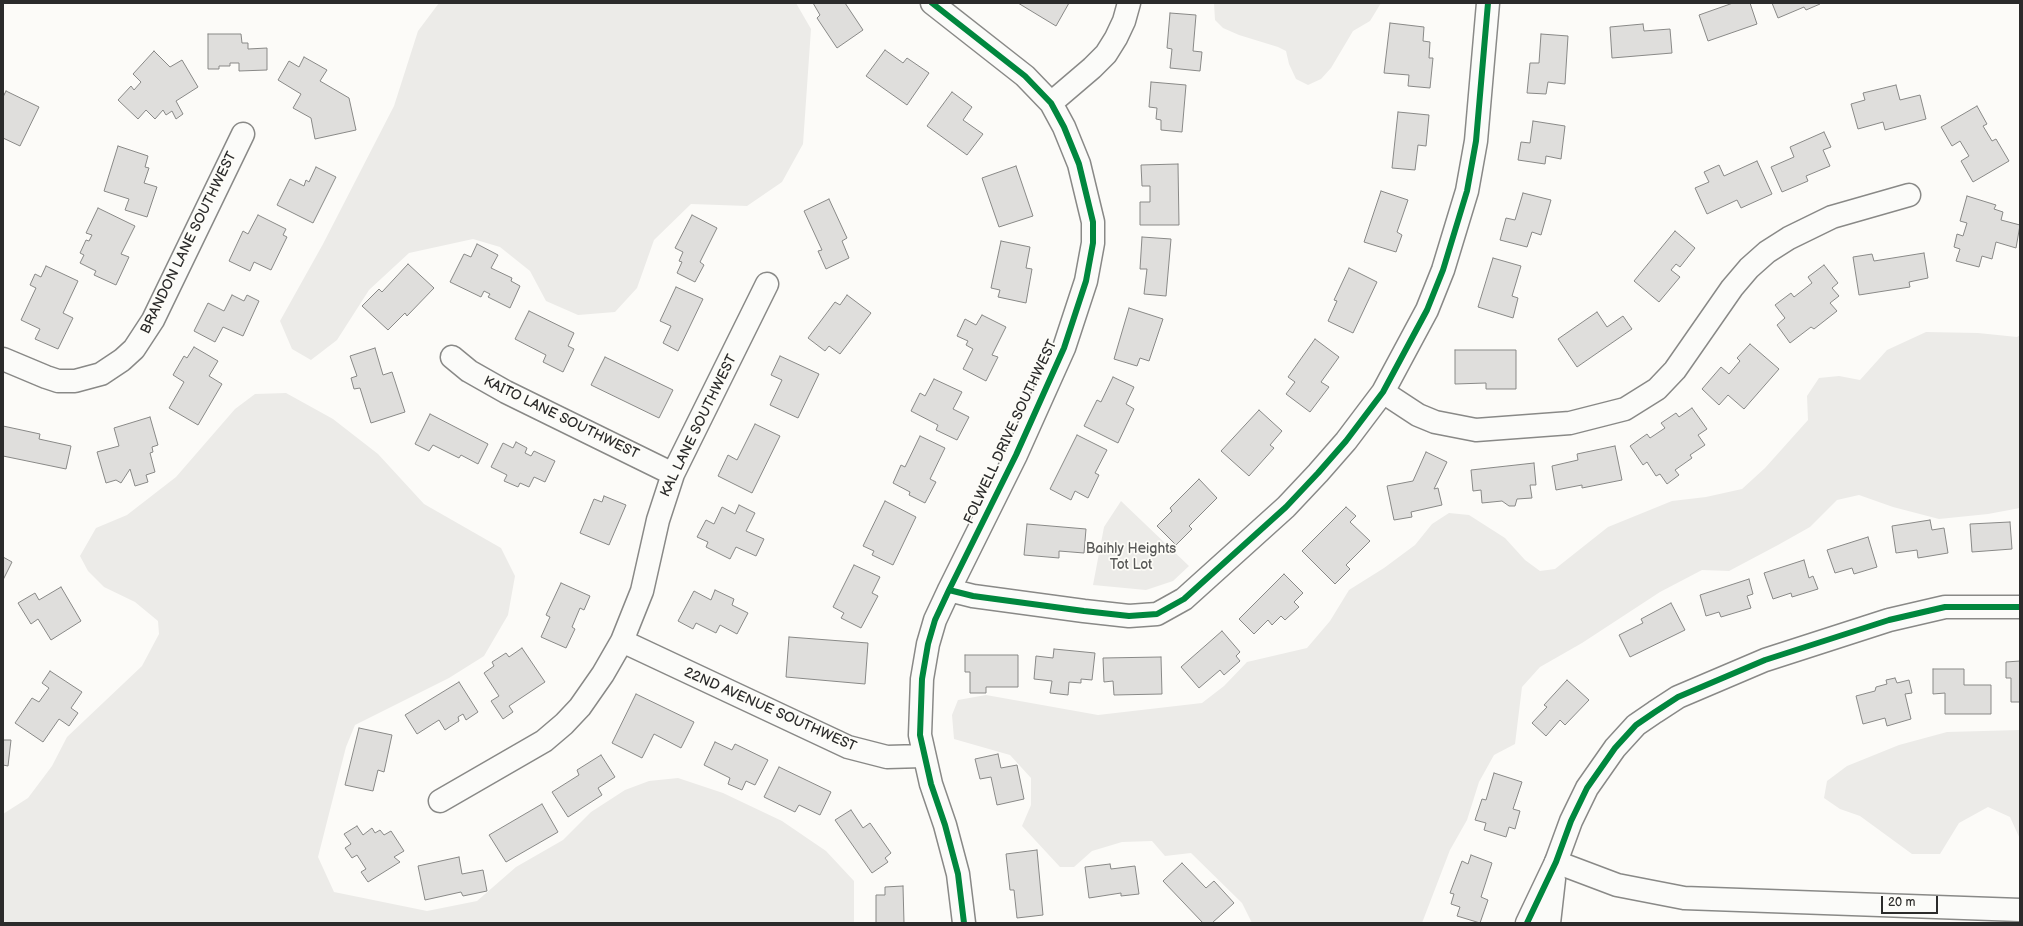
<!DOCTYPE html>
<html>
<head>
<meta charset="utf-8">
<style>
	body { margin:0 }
	#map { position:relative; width:2023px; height:926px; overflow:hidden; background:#fcfbf8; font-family:"Balsamiq Sans",sans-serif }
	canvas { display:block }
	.frame { position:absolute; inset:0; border:4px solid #2b2b2b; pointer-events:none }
	.scale { position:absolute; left:1881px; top:896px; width:57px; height:18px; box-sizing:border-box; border:2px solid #2b2b2b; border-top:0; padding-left:5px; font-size:12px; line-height:14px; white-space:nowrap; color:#2b2b2b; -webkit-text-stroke:3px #fdfcf7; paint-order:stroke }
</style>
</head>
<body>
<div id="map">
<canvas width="2023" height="926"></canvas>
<div class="frame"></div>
<div class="scale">20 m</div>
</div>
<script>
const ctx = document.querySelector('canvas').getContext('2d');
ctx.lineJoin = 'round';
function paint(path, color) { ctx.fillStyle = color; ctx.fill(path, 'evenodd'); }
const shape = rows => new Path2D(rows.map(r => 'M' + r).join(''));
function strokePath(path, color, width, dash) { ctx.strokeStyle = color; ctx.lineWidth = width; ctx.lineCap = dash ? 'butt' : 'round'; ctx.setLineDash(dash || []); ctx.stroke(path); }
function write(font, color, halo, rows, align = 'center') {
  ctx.font = font + ' "Balsamiq Sans",sans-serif'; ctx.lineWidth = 3.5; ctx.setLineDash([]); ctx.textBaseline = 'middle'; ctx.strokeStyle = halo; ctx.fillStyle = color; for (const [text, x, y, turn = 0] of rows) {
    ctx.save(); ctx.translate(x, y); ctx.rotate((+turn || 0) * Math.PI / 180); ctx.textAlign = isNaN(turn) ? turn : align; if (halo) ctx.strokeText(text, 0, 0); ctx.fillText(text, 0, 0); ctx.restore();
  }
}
paint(shape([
	[439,3,796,3,811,29,803,144,782,182,747,206,691,204,654,240,637,288,615,312,578,315,546,301,530,271,500,247,473,239,409,253,369,290,337,340,311,360,292,349,280,321,323,244,394,106,418,31],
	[1214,3,1381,3,1370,21,1353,31,1331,68,1321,79,1308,85,1296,79,1289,64,1286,51,1278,47,1239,35,1223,28,1215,20],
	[1926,332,1978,333,2017,337,2020,335,2020,508,1988,514,1939,519,1893,507,1859,495,1837,500,1810,527,1778,545,1729,571,1702,570,1660,592,1582,643,1540,667,1522,687,1515,744,1494,755,1479,782,1467,820,1450,850,1422,923,1252,923,1242,903,1191,853,1165,856,1152,841,1122,842,1092,851,1074,867,1060,867,1022,826,1031,805,1031,778,1010,755,954,739,952,715,958,700,986,695,1098,715,1202,703,1224,686,1247,662,1307,648,1330,621,1349,590,1384,568,1415,545,1432,524,1449,513,1469,515,1505,538,1525,560,1540,571,1555,569,1608,527,1672,501,1706,497,1742,489,1765,468,1808,420,1807,396,1819,378,1839,376,1860,380,1887,350],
	[286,393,333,419,378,454,424,504,501,548,515,576,508,615,484,656,449,678,355,725,346,747,318,857,334,892,427,911,477,901,516,867,563,840,591,812,625,790,649,781,678,778,723,793,782,821,826,851,854,881,854,923,3,923,3,814,28,798,52,766,67,737,142,666,159,634,158,621,135,602,104,587,88,571,80,556,96,528,127,515,176,477,235,409,255,394],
	[1121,501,1189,566,1173,581,1146,590,1093,585,1104,527],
	[2020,730,2020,839,2010,817,1988,807,1959,823,1940,854,1912,854,1860,816,1840,809,1824,798,1827,781,1847,766,1899,745,1947,732]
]), '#ecebe8');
const building = shape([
	[813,3,845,3,863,30,837,48,817,18,820,15,813,3],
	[1018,3,1069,3,1056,26,1018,3],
	[1733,3,1750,3,1757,24,1708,41,1699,15,1733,3],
	[1772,3,1820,3,1820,4,1806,10,1804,7,1778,18,1772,3],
	[1170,13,1196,15,1193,51,1202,52,1200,71,1170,68,1172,49,1167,48,1170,13],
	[1390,23,1424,27,1423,41,1430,42,1429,58,1433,58,1430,88,1408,86,1409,75,1384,73,1390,23],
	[1643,24,1644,31,1670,29,1672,53,1612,58,1610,27,1643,24],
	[208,34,241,34,242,43,248,43,248,49,267,48,267,70,239,71,239,63,230,63,230,66,219,66,219,69,208,69,208,34],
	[1541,34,1568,36,1565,84,1548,82,1546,94,1527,93,1530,63,1539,63,1541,34],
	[885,50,903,63,907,58,929,73,907,105,866,76,885,50],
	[154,51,170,67,182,60,198,87,176,101,183,114,176,119,172,111,166,115,163,110,155,119,146,110,138,119,118,100,131,86,134,90,141,82,133,74,154,51],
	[304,57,327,70,320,81,349,98,356,130,315,139,311,118,293,108,301,94,278,80,289,61,299,67,304,57],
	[1151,82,1186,85,1182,132,1161,130,1161,120,1156,119,1157,108,1149,107,1151,82],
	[1896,85,1900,100,1920,95,1926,119,1885,130,1883,122,1858,129,1851,104,1865,100,1863,93,1896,85],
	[6,91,39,107,20,146,3,138,3,97,6,91],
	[952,92,972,107,963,120,983,134,967,155,927,126,952,92],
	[1977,106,1987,124,1983,126,1992,141,1996,139,2009,161,1973,182,1961,161,1969,156,1960,141,1952,146,1941,127,1977,106],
	[1398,112,1429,115,1426,146,1418,145,1415,170,1392,168,1398,112],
	[1533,121,1565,126,1561,159,1546,156,1545,164,1518,160,1521,142,1530,143,1533,121],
	[1824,132,1831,147,1823,150,1830,166,1806,176,1808,181,1782,192,1771,167,1794,157,1790,147,1824,132],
	[118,146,148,156,145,167,149,168,144,183,157,187,147,217,125,210,129,199,104,191,118,146],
	[1757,161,1772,194,1741,208,1737,200,1707,214,1695,188,1709,182,1704,172,1719,165,1724,176,1757,161],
	[1178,164,1179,225,1140,225,1140,202,1150,202,1150,186,1142,186,1141,165,1178,164],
	[1016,166,1033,216,999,227,982,178,1016,166],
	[316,167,336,177,313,223,277,205,290,179,304,186,306,180,309,182,316,167],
	[1381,191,1408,200,1397,232,1402,235,1396,252,1364,242,1381,191],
	[1523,193,1551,200,1541,235,1532,232,1527,247,1500,240,1506,218,1515,220,1523,193],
	[1967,196,1996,205,1994,209,2003,212,2001,220,2020,225,2016,248,1996,242,1992,259,1982,256,1979,267,1956,261,1960,249,1954,247,1957,234,1963,236,1967,223,1960,221,1967,196],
	[829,199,847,238,842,241,849,258,826,269,818,251,822,250,804,211,829,199],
	[98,208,135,226,121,254,129,257,116,285,94,275,96,271,80,263,84,255,80,253,86,240,89,241,92,235,86,233,98,208],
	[258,215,286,229,283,235,287,237,271,270,254,262,250,271,229,261,243,231,248,234,258,215],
	[692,215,717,228,700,262,704,265,695,282,677,273,682,262,679,261,683,252,675,248,692,215],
	[1675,231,1695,248,1680,267,1676,264,1671,270,1680,277,1659,302,1634,281,1675,231],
	[1142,237,1171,239,1166,296,1144,294,1147,269,1140,269,1142,237],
	[1001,241,1030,247,1026,268,1032,269,1026,303,998,297,1000,290,991,288,1001,241],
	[477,244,498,255,491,268,512,278,511,281,520,286,510,308,488,297,490,294,484,291,481,297,450,282,464,254,471,257,477,244],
	[1924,253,1928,278,1909,282,1910,287,1859,295,1853,257,1872,254,1874,261,1924,253],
	[1493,258,1521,266,1512,296,1518,298,1513,318,1478,307,1493,258],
	[408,264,434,288,407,316,405,313,388,330,362,306,379,289,382,292,408,264],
	[1824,265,1838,283,1832,288,1839,296,1830,303,1837,311,1814,329,1811,327,1790,343,1777,325,1785,318,1775,305,1791,293,1794,297,1812,283,1808,277,1824,265],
	[46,266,78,281,63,313,73,318,58,349,35,339,40,329,21,320,36,288,30,285,35,274,41,277,46,266],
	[1349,268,1377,282,1353,333,1328,321,1337,301,1334,300,1349,268],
	[676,287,703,299,678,351,663,343,671,326,660,321,676,287],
	[232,295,244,301,247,295,259,301,243,336,223,327,215,342,194,331,208,303,224,311,232,295],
	[847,295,871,313,840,354,829,346,825,351,808,338,835,302,840,305,847,295],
	[1129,308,1163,319,1149,361,1140,358,1137,366,1114,359,1129,308],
	[529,311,574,333,568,346,574,349,563,372,543,362,546,355,515,339,529,311],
	[1597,312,1607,327,1623,316,1632,329,1577,367,1558,339,1597,312],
	[982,315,1006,327,992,355,998,357,986,381,963,369,973,349,966,345,968,341,957,336,965,319,976,325,982,315],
	[1315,339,1339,357,1321,382,1329,387,1310,412,1286,394,1295,382,1288,377,1315,339],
	[1750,344,1779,369,1744,409,1728,395,1719,405,1702,389,1721,367,1729,374,1740,361,1737,358,1750,344],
	[194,347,218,361,209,376,222,384,198,425,169,408,184,382,173,375,184,356,187,358,194,347],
	[375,348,383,375,392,372,405,412,371,423,360,388,354,389,351,378,357,376,350,356,375,348],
	[1455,350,1516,350,1516,389,1486,389,1486,383,1455,384,1455,350],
	[780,356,819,374,798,418,770,405,782,380,771,375,780,356],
	[605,357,673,390,659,418,591,385,605,357],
	[1113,377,1134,387,1126,404,1134,409,1118,443,1084,426,1097,400,1101,402,1113,377],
	[934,379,962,392,953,409,969,417,957,440,936,430,938,425,911,411,920,393,925,396,934,379],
	[1692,408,1707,429,1698,435,1705,445,1690,455,1692,458,1675,470,1679,475,1667,484,1660,474,1656,476,1647,462,1643,465,1630,446,1647,434,1650,438,1665,428,1661,423,1676,413,1679,417,1692,408],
	[1259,410,1282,431,1270,445,1274,448,1249,476,1221,451,1259,410],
	[430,414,488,444,478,464,461,455,459,458,433,445,429,451,415,444,430,414],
	[150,417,158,445,152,447,153,452,150,453,155,472,146,475,148,482,135,486,130,469,121,483,116,480,106,483,97,452,119,446,114,428,150,417],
	[755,424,780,436,752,493,718,476,728,455,737,460,755,424],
	[3,426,40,434,39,439,71,446,66,469,3,456,3,426],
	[1077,435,1107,450,1095,473,1099,475,1088,498,1075,491,1071,500,1050,489,1077,435],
	[920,436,945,448,930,479,936,482,925,503,909,495,910,492,893,483,901,465,905,467,920,436],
	[516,442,527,448,525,453,531,456,534,451,555,461,545,482,534,477,529,487,520,483,518,487,504,481,507,475,491,467,503,443,513,448,516,442],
	[1615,446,1622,480,1582,488,1582,485,1556,490,1552,466,1578,460,1577,454,1615,446],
	[1426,452,1447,462,1434,489,1438,488,1442,505,1411,512,1412,517,1394,520,1387,486,1413,481,1426,452],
	[1534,463,1536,485,1530,485,1532,498,1517,499,1515,506,1509,506,1502,501,1482,503,1481,490,1473,491,1471,470,1534,463],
	[1199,479,1217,498,1189,526,1192,529,1176,545,1157,526,1172,511,1170,508,1199,479],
	[604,496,626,505,609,545,580,533,594,499,602,502,604,496],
	[885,501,916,517,893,565,872,555,874,551,863,546,885,501],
	[739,505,755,513,746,531,764,539,756,556,736,547,730,559,706,547,708,542,697,537,706,520,714,524,722,507,735,514,739,505],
	[1346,507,1356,516,1350,522,1370,541,1346,565,1350,569,1335,584,1302,551,1346,507],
	[1930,520,1932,530,1944,528,1948,553,1918,558,1917,550,1896,553,1892,526,1930,520],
	[2010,522,2012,549,1972,552,1970,524,2010,522],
	[1027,524,1086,529,1084,553,1059,551,1059,558,1024,555,1027,524],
	[1868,537,1877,567,1854,574,1852,568,1835,573,1827,550,1868,537],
	[3,557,12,562,3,580,3,557],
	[1804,560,1809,578,1813,576,1818,589,1792,597,1791,593,1773,599,1764,573,1804,560],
	[854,565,880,577,872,593,878,596,861,628,841,618,844,613,833,607,854,565],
	[1284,574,1303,593,1294,602,1299,607,1285,620,1281,616,1272,625,1268,620,1254,634,1239,619,1284,574],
	[1749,579,1753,594,1747,596,1751,608,1721,617,1719,612,1706,616,1700,595,1749,579],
	[561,583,590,596,584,610,580,608,572,627,575,629,566,648,541,637,550,617,546,615,561,583],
	[61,587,81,621,51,640,38,619,31,624,18,603,35,593,39,600,61,587],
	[715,590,734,599,732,605,748,613,737,634,720,625,716,633,696,623,693,629,678,621,694,591,711,600,715,590],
	[1671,603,1685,630,1630,657,1619,635,1643,623,1641,619,1671,603],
	[1222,631,1240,652,1236,656,1240,661,1224,675,1220,670,1199,688,1181,667,1222,631],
	[789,637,868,643,865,684,786,677,789,637],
	[522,648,545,682,509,706,513,712,503,719,491,701,499,696,484,673,494,666,492,662,506,653,509,657,522,648],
	[1054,649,1095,653,1092,680,1081,679,1081,683,1069,682,1068,695,1050,693,1052,681,1034,679,1036,656,1053,658,1054,649],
	[965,655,1018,655,1018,687,986,687,986,693,970,693,970,672,965,672,965,655],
	[1161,657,1162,694,1114,695,1113,681,1104,682,1103,658,1161,657],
	[2020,661,2020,702,2011,702,2011,678,2006,678,2006,662,2020,661],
	[1933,669,1964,669,1964,685,1991,685,1991,714,1945,714,1945,693,1933,694,1933,669],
	[50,671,82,692,71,708,78,713,69,726,59,719,43,742,15,723,32,698,39,702,49,688,42,683,50,671],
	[1895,678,1897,683,1909,680,1912,693,1905,694,1911,719,1887,726,1885,718,1863,724,1856,696,1875,691,1876,687,1887,684,1886,680,1895,678],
	[1567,680,1589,700,1565,725,1560,720,1546,736,1532,723,1547,707,1544,705,1567,680],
	[459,682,478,712,466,720,463,714,458,717,459,721,445,730,439,720,417,734,405,715,459,682],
	[636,694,694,722,681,748,654,734,642,758,612,743,636,694],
	[359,728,392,735,384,772,378,770,373,791,345,785,359,728],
	[3,740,11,740,8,766,3,765,3,740],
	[715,742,732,750,735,744,768,760,755,785,746,781,742,790,728,784,730,778,704,765,715,742],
	[998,754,1001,768,1017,765,1024,799,997,805,991,777,980,779,975,759,998,754],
	[601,755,615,777,598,788,602,795,568,817,552,792,579,775,577,770,601,755],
	[779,767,831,792,820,815,799,805,795,812,764,797,779,767],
	[1494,773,1522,782,1513,809,1520,811,1515,829,1509,827,1506,837,1484,830,1486,823,1475,820,1482,799,1486,800,1494,773],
	[542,804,558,832,506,862,489,835,542,804],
	[851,810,863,828,870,823,891,853,885,858,888,862,872,873,835,820,851,810],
	[357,826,363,835,372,828,375,833,380,830,384,835,391,831,404,851,394,857,400,862,368,882,361,872,366,869,357,855,352,858,345,848,351,844,344,834,357,826],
	[1037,850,1043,915,1017,918,1014,890,1010,890,1006,854,1037,850],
	[1471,855,1492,863,1481,897,1488,900,1480,923,1457,916,1460,907,1451,904,1454,894,1450,893,1462,861,1468,864,1471,855],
	[459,857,462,874,483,870,487,891,463,896,461,892,425,900,418,866,459,857],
	[1182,863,1206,888,1214,881,1234,903,1212,923,1203,923,1163,881,1182,863],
	[1110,864,1111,869,1135,866,1139,894,1121,896,1121,893,1089,898,1085,867,1110,864],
	[903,886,904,923,876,923,876,895,885,895,885,887,903,886]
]);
paint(building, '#dfdedc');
strokePath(building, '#898987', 1);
const street = shape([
	[932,3,1025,76,1051,103,1064,127,1079,164,1093,222,1093,243,1086,281,1064,348,1016,455,949,590,935,620,928,644,922,679,920,735,931,784,945,825,958,874,964,923],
	[1051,103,1092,68,1106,54,1116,38,1124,21,1129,3],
	[452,357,469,371,506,392,673,474],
	[3,359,46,377,58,381,75,381,101,374,122,360,134,349,153,320,243,134],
	[1383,392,1418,415,1435,422,1476,430,1570,423,1625,409,1657,389,1675,370,1732,288,1749,268,1767,252,1789,238,1832,217,1909,195],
	[949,590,973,596,1084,611,1129,616,1157,614,1184,599,1286,507,1318,473,1346,441,1383,392,1427,310,1443,270,1467,191,1476,141,1488,3],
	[622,641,848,747,887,757,923,756],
	[440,801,544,741,564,724,580,707,603,674,622,641,642,591,658,520,673,474,767,284],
	[1556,862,1617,885,1684,898,2020,910]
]);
const secondary = shape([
	[1527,923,1556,862,1571,821,1587,788,1615,748,1636,725,1655,712,1678,697,1765,660,1889,620,1945,607,2020,607],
	[1549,923,1554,879]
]);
strokePath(street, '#898987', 25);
strokePath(secondary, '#898987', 25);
strokePath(street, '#fbfbf9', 22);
strokePath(secondary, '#fbfbf9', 22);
strokePath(shape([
	[932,3,1025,76,1051,103,1064,127,1079,164,1093,222,1093,243,1086,281,1064,348,1016,455,949,590,935,620,928,644,922,679,920,735,931,784,945,825,958,874,964,923],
	[949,590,973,596,1084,611,1129,616,1157,614,1184,599,1286,507,1318,473,1346,441,1383,392,1427,310,1443,270,1467,191,1476,141,1488,3],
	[1527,923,1556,862,1571,821,1587,788,1615,748,1636,725,1655,712,1678,697,1765,660,1889,620,1945,607,2020,607]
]), '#00873e', 6);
write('14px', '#2b2b2b', '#fdfcf7', [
	["BRANDON LANE SOUTHWEST",189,243,-64],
	["KAITO LANE SOUTHWEST",561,418,26],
	["KAL LANE SOUTHWEST",699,426,-64],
	["FOLWELL DRIVE SOUTHWEST",1011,432,-65],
	["22ND AVENUE SOUTHWEST",770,710,24]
]);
write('14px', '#585857', '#fdfcf7', [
	["Baihly Heights",1131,549],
	["Tot Lot",1131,565]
]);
</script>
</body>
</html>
